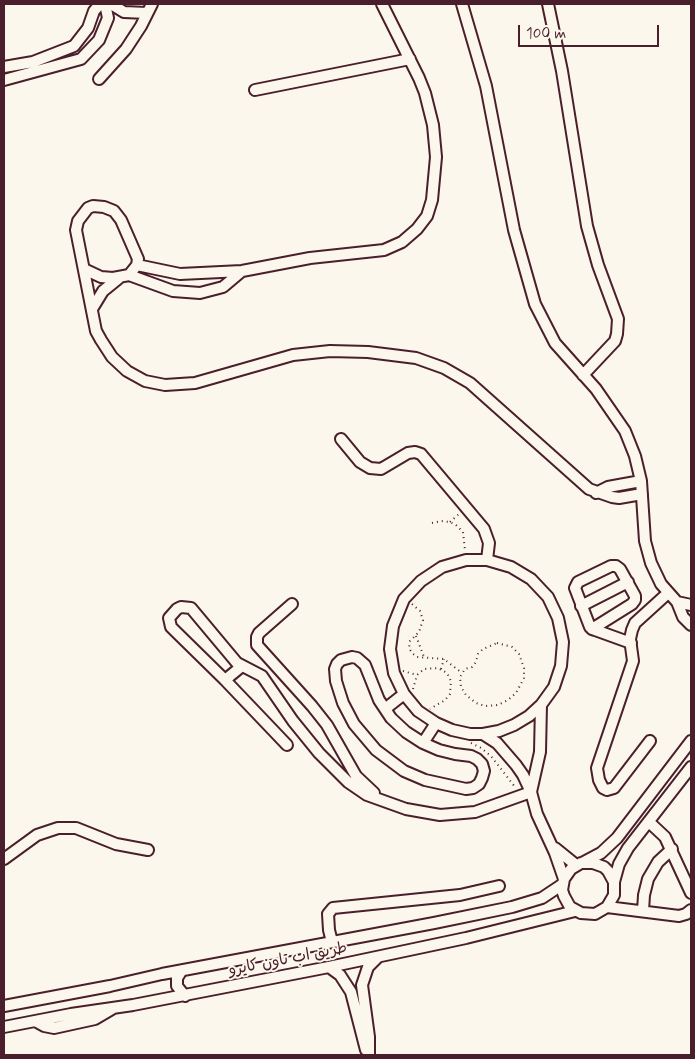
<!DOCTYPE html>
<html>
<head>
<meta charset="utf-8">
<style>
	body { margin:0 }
	#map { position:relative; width:695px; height:1059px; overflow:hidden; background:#fbf7ec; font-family:Mynerve,sans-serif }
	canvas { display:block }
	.frame { position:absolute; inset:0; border:5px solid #4a1f2b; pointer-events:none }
	.scale { position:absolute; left:518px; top:25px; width:141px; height:22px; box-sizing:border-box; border:2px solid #4a1f2b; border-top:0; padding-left:6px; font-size:15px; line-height:18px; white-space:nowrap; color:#4a1f2b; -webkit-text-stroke:4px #fbf7ec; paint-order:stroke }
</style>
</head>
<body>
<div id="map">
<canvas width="695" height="1059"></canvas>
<div class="frame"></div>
<div class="scale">100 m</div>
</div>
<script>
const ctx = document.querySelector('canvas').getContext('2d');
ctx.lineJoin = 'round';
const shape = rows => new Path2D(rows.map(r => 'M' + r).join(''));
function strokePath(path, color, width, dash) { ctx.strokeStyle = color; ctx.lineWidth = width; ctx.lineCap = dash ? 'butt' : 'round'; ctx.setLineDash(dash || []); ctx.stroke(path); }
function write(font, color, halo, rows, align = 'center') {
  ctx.font = font + ' Mynerve,"Playpen Sans Arabic",sans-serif'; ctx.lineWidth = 4; ctx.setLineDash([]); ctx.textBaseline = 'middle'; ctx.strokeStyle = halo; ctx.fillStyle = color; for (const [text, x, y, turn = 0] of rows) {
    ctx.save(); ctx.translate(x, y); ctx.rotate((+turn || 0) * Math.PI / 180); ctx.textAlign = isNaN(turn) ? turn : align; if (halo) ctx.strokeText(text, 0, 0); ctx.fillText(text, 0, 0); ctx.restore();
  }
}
const minor = shape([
	[111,4,124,12,147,13],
	[462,4,486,86,514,230,535,304,555,343,596,389,625,431,635,456,641,481,645,541,651,563,661,584,677,602,683,617,691,625],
	[548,4,562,71,587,226,598,265,618,319,617,334,615,341,583,375],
	[4,67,33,62,74,46,88,28,94,11,100,4],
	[99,79,126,49,141,26,152,4],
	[4,80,81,59,99,40,108,18,105,4],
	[255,90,410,59],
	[137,265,180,274,242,271,310,258,384,250,402,242,417,229,427,216,432,200,436,157,433,125,425,93,419,78,382,4],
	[84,269,101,277,113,278,129,275,137,265,138,259,121,220,114,211,104,207,93,206,88,208,78,221,76,230,96,331,101,340,112,357,127,371,145,381,165,385,195,383,293,355,330,351,368,352,416,358,444,368,470,383,589,489,612,497,619,498,642,494],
	[129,275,173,291,200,293,223,287,242,271],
	[92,309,103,291,119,278],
	[341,439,360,462,370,468,381,469,408,453,415,452,421,454,484,529,489,543,487,560],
	[596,493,608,487,641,481],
	[677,602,691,605],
	[292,604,259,633,257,637,257,645,312,706,327,725,356,776,374,793],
	[581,606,628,582],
	[592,629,632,604,635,600,635,596,620,569,616,566,611,566,578,582,575,588,590,627,592,629,595,630,631,643],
	[352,657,357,658,365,665,379,700,391,718,406,732,423,743,439,750,455,754,471,756,477,759,482,764,484,771,482,778,479,784,473,788,466,789,425,780,404,771,376,750,354,724,343,703,336,681,335,669,337,664,341,660,352,657],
	[225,680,242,666],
	[385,709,404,694],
	[483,734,499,731,514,725,529,716,541,705,554,687,561,666,563,642,558,618,548,597,531,579,511,567,487,560,466,560,442,567,421,581,404,599,393,626,390,649,394,673,404,694,418,711,436,723,452,730,470,734,483,734,497,743,516,765,523,775,531,792,537,814,555,853,564,879],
	[650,741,614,788,607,790,603,788,599,780,597,768,633,661,630,639,632,630,635,623,668,593],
	[423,743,436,723],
	[287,745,225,680,171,627,169,618,177,609,181,607,191,608,237,663,262,676,293,721,319,753,348,782,367,795,406,809,440,815,475,812,531,792],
	[531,792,540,752,541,705],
	[649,822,665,837,691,893],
	[555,848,576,865],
	[4,859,37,835,58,828,76,828,116,844,148,850],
	[584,862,601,853,617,838,691,741],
	[614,882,619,864,628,848,691,767],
	[607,907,614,895,614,882,608,871,604,867,593,863,581,863,571,869,564,879,562,890,564,896,570,907,581,913,595,914,607,907,679,916,686,914,691,910],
	[643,911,644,895,648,879,658,862,672,849],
	[332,942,329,930,328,914,333,908,460,895,499,886],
	[329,967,340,975,351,992,366,1050],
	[182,970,177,978,177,986,185,996],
	[4,1006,110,986,162,974,434,923,512,907,542,898,563,884],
	[35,1021,44,1026,54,1028,95,1019,112,1009],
	[4,1027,71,1014,133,1005,329,967,466,938,575,911],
	[369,1055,369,1037,362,985,368,967,378,957]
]);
strokePath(minor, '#4a1f2b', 14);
strokePath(shape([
	[450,522,460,513],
	[432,523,441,521,450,522,456,525,463,532,465,550],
	[412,604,420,611,423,620,419,632,410,641,409,648,412,653,417,657,444,659,462,673],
	[416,636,424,657],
	[497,643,512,647,519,654,524,668,524,678,516,693,508,700,498,705,485,706,476,703,466,695,461,687,460,677,465,669,472,667,476,662,478,654,483,649,497,643],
	[441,669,444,659],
	[403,671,417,675],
	[413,689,417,675,424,669,438,668,447,673,451,681,450,694,445,700,430,709],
	[471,743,481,748,491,756,515,787]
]), '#4a1f2b', 2, [1, 4]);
strokePath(minor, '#fbf7ec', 10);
write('16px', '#4a1f2b', '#fbf7ec', [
	["طريق اب تاون كايرو",288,960,-11]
]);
</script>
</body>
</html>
